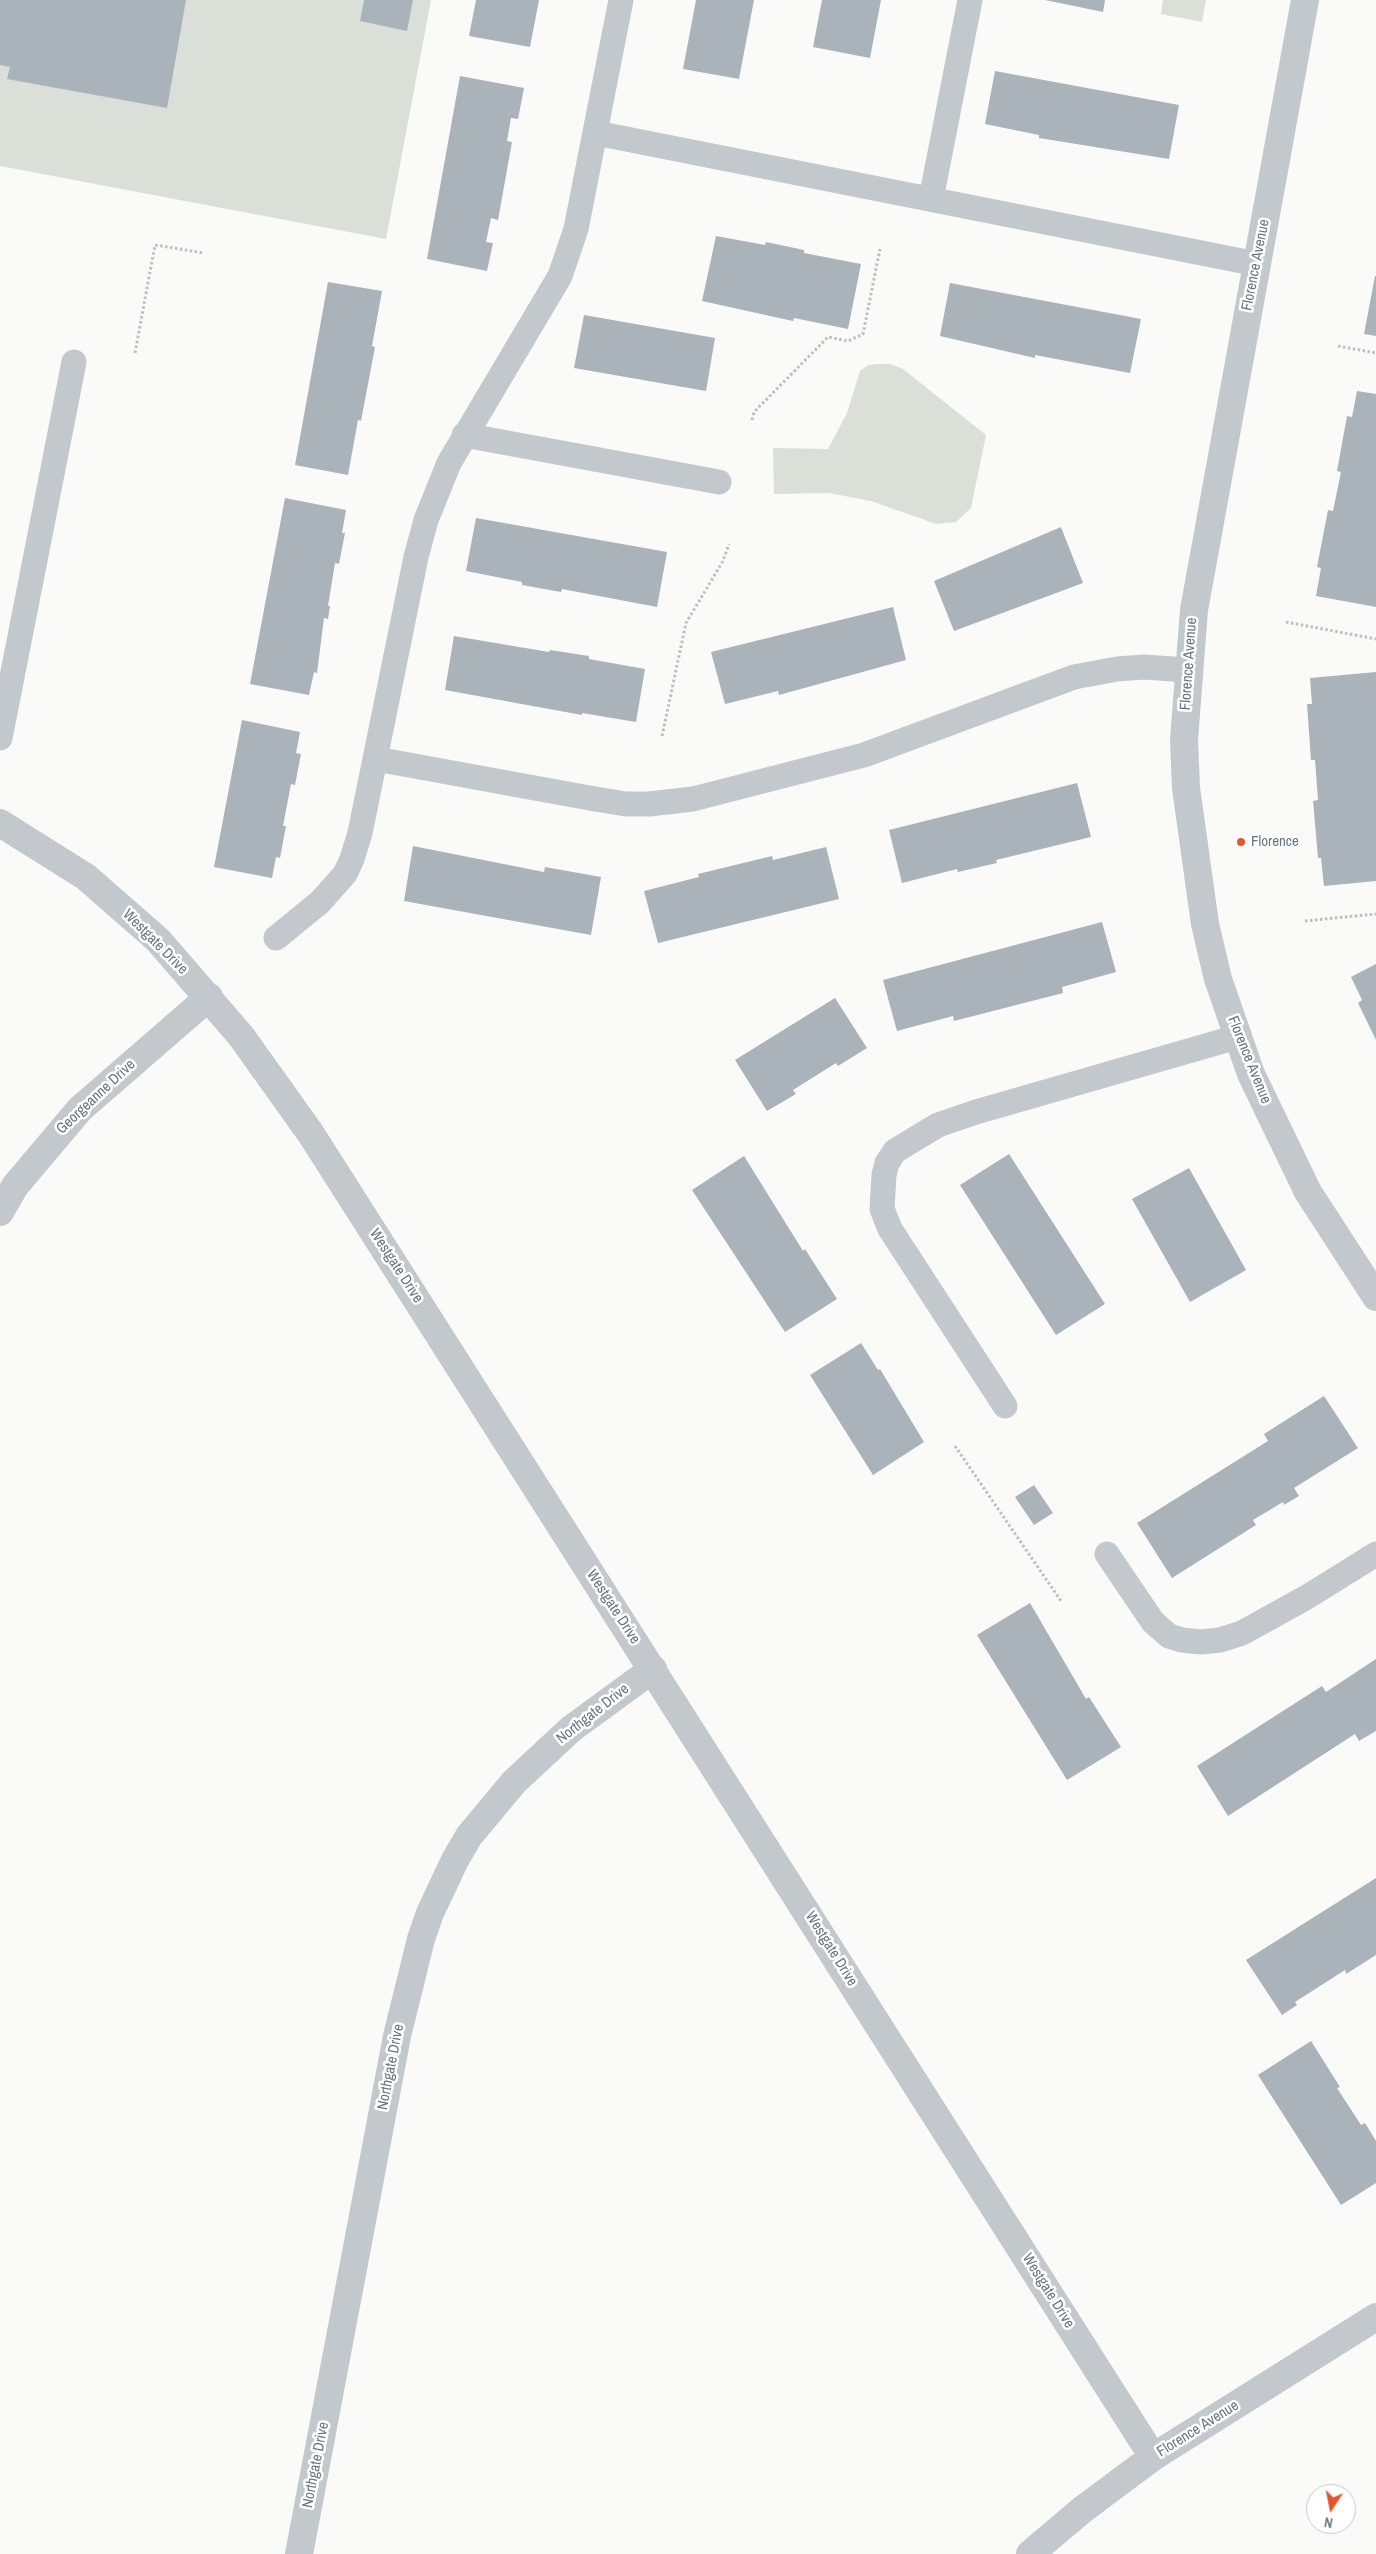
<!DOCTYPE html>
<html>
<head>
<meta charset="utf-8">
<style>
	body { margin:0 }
	#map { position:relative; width:1376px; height:2554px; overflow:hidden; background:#fafaf8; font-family:"Archivo Narrow",sans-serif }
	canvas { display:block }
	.north { position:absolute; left:1306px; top:2484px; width:50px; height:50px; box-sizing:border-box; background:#fff; border:1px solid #c1c8cd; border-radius:50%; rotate:191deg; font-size:14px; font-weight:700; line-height:20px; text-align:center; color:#657683 }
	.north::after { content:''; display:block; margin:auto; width:18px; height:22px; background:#e4572e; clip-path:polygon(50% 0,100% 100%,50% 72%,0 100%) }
</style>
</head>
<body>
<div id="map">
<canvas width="1376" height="2554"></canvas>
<div class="north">N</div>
</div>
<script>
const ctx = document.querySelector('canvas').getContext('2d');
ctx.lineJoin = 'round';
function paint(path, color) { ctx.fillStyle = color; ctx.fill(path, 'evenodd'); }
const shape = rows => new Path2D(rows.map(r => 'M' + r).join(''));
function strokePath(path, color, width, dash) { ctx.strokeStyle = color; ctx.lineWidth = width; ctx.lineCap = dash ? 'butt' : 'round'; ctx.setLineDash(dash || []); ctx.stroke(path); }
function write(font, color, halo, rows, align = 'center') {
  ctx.font = font + ' "Archivo Narrow",sans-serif'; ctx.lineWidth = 5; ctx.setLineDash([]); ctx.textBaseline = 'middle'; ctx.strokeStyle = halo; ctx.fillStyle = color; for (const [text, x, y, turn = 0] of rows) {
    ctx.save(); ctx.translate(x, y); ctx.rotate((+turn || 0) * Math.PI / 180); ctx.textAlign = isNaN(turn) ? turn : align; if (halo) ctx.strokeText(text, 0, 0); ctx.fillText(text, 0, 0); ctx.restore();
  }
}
paint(shape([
	[0,0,431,0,386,239,0,166],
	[1163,0,1206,0,1202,22,1161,14],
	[878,364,890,364,903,369,986,435,971,508,956,522,936,524,871,501,829,493,774,494,773,448,828,449,847,413,860,371,868,365]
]), '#dadfd7');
paint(shape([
	[0,0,186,0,167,108,7,79,10,67,0,65],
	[364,0,413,0,407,31,360,21],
	[476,0,539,0,530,47,469,36],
	[696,0,754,0,739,79,683,69],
	[822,0,881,0,870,58,813,47],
	[1045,0,1105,0,1103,12],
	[995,71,1179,105,1169,159,1039,138,1039,135,985,124],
	[460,76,524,88,518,119,511,118,507,141,512,142,498,220,491,218,486,242,493,243,487,271,427,259],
	[716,236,765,245,766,242,804,250,804,253,861,264,848,329,794,318,793,321,702,301],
	[1375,276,1376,276,1376,336,1364,334],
	[328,282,382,291,372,346,375,347,361,421,358,420,348,475,295,465],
	[950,283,1141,319,1130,373,1035,355,1035,358,940,336],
	[584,315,715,338,706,391,574,368],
	[1357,391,1376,394,1376,607,1316,596,1321,568,1317,567,1328,510,1333,511,1341,472,1337,471,1347,416,1352,417],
	[285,498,346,510,342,533,345,533,339,564,335,563,328,606,330,606,328,619,324,618,317,673,314,672,309,695,250,684],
	[476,518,667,552,657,607,562,589,561,592,522,585,522,582,466,571],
	[1061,527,1083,583,954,631,934,581],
	[893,607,906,660,779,695,778,691,725,704,711,652],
	[454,636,549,652,550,650,589,656,589,659,645,669,636,722,582,713,582,715,445,690],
	[1376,672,1376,881,1324,886,1321,858,1318,858,1313,801,1318,800,1315,760,1311,760,1307,704,1312,704,1310,678],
	[242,720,300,732,296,753,301,754,295,785,291,784,283,826,286,826,280,858,276,857,272,878,214,867],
	[1077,783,1091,837,996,860,997,863,958,872,957,869,902,883,889,830],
	[413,846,544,872,545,867,601,877,591,935,404,901],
	[826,847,839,899,658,943,644,891,699,877,698,874,772,856,773,860],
	[1102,922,1116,972,1062,987,1063,993,954,1021,953,1016,897,1031,883,980],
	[1376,964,1376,1040,1358,1003,1362,1000,1351,977],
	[835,998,867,1048,838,1066,836,1063,793,1090,796,1094,767,1111,735,1060],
	[1009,1154,1105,1304,1056,1335,960,1185],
	[744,1156,803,1251,805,1249,837,1299,785,1332,692,1190],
	[1189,1168,1246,1270,1190,1302,1132,1199],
	[861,1343,878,1370,880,1369,924,1442,873,1475,810,1375],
	[1324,1396,1358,1448,1294,1488,1299,1496,1284,1505,1283,1502,1253,1520,1256,1525,1172,1578,1137,1523,1268,1441,1264,1434],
	[1034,1485,1053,1513,1034,1525,1015,1497],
	[1030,1603,1086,1699,1089,1697,1121,1747,1067,1780,977,1635],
	[1376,1659,1376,1731,1359,1741,1355,1734,1228,1816,1197,1766,1322,1686,1326,1692],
	[1376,1878,1376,1955,1346,1974,1345,1970,1295,2002,1297,2005,1282,2015,1246,1960],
	[1311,2041,1340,2087,1337,2088,1361,2125,1365,2123,1376,2141,1376,2183,1341,2205,1258,2075]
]), '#aab3b9');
strokePath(shape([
	[1338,346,1376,353],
	[135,353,155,245,204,253],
	[752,420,754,412,828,337,848,341,863,334,880,249],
	[1286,622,1376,639],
	[662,736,686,623,723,561,729,544],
	[1305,921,1376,914],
	[955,1446,1061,1601]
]), '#bbbfc2', 3, [2.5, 2.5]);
strokePath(shape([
	[596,133,1257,264],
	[931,199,970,0],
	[464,435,719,482],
	[0,738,74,362],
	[376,759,595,799,626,804,649,804,693,799,864,755,1074,677,1117,669,1144,667,1188,670],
	[276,938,320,902,345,874,352,859,360,833,416,557,426,520,449,463,560,276,576,229,621,0],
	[1005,1406,890,1229,882,1209,884,1175,887,1163,895,1151,938,1125,976,1112,1237,1037],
	[1107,1554,1153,1622,1169,1636,1182,1640,1201,1642,1220,1640,1242,1633,1307,1597,1376,1554]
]), '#c3c8cc', 25);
strokePath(shape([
	[1305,0,1194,610,1184,740,1186,788,1205,924,1218,979,1251,1074,1308,1192,1376,1297],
	[0,823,86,877,158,940,241,1036,311,1134,1153,2457],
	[0,1212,15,1186,80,1109,209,997],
	[299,2554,397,2036,421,1939,430,1913,455,1860,469,1836,514,1782,571,1729,653,1669],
	[1030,2554,1082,2510,1153,2457,1376,2317]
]), '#c3c8cc', 28);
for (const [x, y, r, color] of [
	[1241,842,5,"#e4572e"]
]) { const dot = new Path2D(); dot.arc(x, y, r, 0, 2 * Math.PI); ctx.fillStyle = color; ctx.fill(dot); strokePath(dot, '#fff', 2); }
write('15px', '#657683', '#fff', [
	["Florence Avenue",1256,265,-79],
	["Florence Avenue",1189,664,-86],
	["Westgate Drive",155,942,45],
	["Florence Avenue",1249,1060,68],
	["Georgeanne Drive",96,1097,-43],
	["Westgate Drive",396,1266,57],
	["Westgate Drive",613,1607,57],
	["Northgate Drive",593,1714,-38],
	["Westgate Drive",831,1949,58],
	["Northgate Drive",391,2067,-79],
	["Westgate Drive",1048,2291,58],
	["Florence Avenue",1198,2429,-32],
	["Northgate Drive",316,2465,-79]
]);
write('15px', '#657683', '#fff', [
	["Florence",1251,842]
], 'left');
</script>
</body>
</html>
